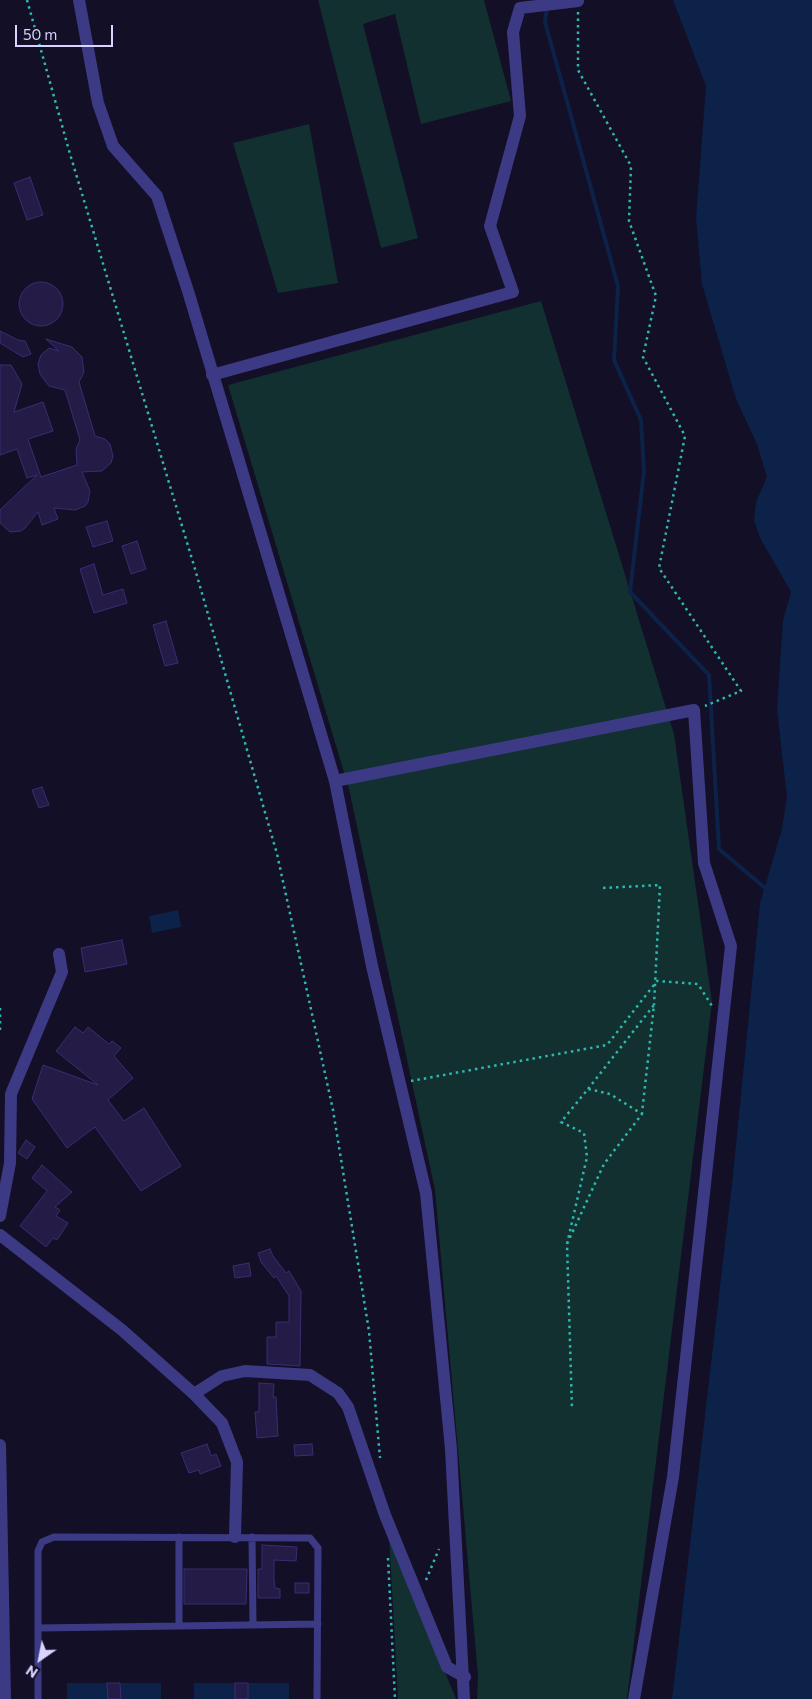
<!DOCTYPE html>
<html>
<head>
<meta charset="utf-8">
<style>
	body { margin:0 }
	#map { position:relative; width:812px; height:1699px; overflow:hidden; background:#130f26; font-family:Commissioner,sans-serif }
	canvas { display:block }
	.north { position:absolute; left:15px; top:1634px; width:50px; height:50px; -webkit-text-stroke:4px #130f26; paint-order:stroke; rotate:213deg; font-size:14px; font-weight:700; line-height:20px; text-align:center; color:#d9d4ff }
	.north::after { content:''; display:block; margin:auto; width:18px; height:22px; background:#d9d4ff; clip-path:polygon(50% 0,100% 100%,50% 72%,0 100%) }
	.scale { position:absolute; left:15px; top:25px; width:98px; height:22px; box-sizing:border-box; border:2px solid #d9d4ff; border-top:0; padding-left:6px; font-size:15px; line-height:18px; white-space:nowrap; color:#d9d4ff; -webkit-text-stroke:4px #130f26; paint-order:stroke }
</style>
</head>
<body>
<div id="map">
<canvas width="812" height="1699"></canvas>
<div class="north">N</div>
<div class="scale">50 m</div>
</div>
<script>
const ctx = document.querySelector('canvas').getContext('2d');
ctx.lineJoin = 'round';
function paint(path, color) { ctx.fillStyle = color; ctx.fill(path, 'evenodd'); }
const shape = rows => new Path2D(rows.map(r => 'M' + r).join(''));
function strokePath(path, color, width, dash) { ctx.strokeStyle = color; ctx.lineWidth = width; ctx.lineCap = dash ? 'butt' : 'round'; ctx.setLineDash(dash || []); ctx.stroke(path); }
paint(shape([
	[318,0,484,0,511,101,421,124,395,14,363,24,418,238,381,248],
	[309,124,338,283,278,293,233,143],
	[541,301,674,734,712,1002,627,1699,477,1699,478,1676,435,1190,349,789,228,385],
	[389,1535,456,1699,398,1699]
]), '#12302f');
paint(shape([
	[673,0,812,0,812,1699,672,1699,733,1175,760,903,782,829,787,797,777,710,783,620,791,592,760,538,754,520,756,502,767,477,757,444,736,399,702,284,696,218,706,86],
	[178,910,181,927,152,933,149,916],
	[67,1683,107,1683,108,1699,67,1699],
	[120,1683,161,1683,161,1699,121,1699],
	[194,1683,235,1683,235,1699,194,1699],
	[248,1683,289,1683,289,1699,248,1699]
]), '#0c2248');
strokePath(shape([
	[547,7,545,22,618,286,614,360,641,420,644,471,630,592,709,675,719,849,765,888]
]), '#0c2248', 4);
const building = shape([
	[30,177,43,215,27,220,14,183,30,177],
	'19 304a22 22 0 1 1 44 0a22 22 0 1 1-44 0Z',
	[0,331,18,340,25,341,31,354,23,357,0,343,0,331],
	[46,339,72,347,82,357,84,372,79,382,95,436,105,439,110,444,113,456,111,463,102,471,82,472,90,491,88,502,85,506,75,510,54,508,58,519,42,525,38,512,25,528,21,531,10,532,0,523,0,510,37,475,27,478,17,449,0,455,0,365,11,365,22,384,14,412,43,402,53,431,28,439,41,477,77,465,76,449,80,440,65,390,49,386,40,374,38,364,41,355,49,348,59,351,46,339],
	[107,521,113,541,93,547,86,527,107,521],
	[137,541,146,569,131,574,122,546,137,541],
	[94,564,103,595,123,589,127,603,94,613,80,569,94,564],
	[166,621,178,663,165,666,153,625,166,621],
	[42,787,49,805,39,808,32,790,42,787],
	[122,940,127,964,85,972,81,948,122,940],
	[75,1027,83,1033,88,1027,109,1044,112,1041,121,1048,114,1056,133,1078,108,1100,124,1121,144,1108,181,1166,141,1191,95,1127,67,1148,32,1099,43,1065,98,1085,56,1051,75,1027],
	[26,1140,35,1147,27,1159,18,1153,26,1140],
	[42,1165,72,1192,55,1207,60,1210,56,1216,68,1223,57,1240,53,1238,46,1247,20,1226,47,1191,32,1178,42,1165],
	[270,1249,273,1256,286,1273,289,1271,301,1291,300,1366,267,1364,267,1337,276,1337,276,1322,289,1322,289,1296,276,1276,274,1278,261,1262,258,1253,270,1249],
	[249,1263,251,1276,235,1278,233,1266,249,1263],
	[259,1383,274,1384,273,1397,276,1397,278,1436,257,1438,255,1412,259,1412,259,1383],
	[207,1444,211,1456,216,1454,221,1466,200,1474,199,1470,189,1473,181,1453,207,1444],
	[312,1444,313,1455,295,1456,294,1445,312,1444],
	[262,1545,297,1547,296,1561,274,1560,274,1580,275,1588,280,1589,280,1598,258,1598,258,1569,262,1569,262,1545],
	[184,1569,247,1569,246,1604,184,1604,184,1569],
	[295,1583,309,1583,309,1593,295,1593,295,1583],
	[107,1683,120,1683,121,1699,108,1699,107,1683],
	[235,1683,248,1683,248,1699,235,1699,235,1683]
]);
paint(building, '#241b47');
strokePath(building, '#3b2d73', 1);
strokePath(shape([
	[27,0,70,154,195,569,277,854,333,1110,369,1331,380,1458],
	[578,12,578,70,631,166,629,221,656,296,643,357,685,436,659,568,741,691,705,706],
	[603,888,660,885,654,1005],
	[0,1008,0,1031],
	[411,1081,607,1045,657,981,698,984,712,1006],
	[588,1089,654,1005,642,1113],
	[567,1244,587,1157,584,1133,561,1122,588,1089,610,1094,642,1114,604,1164,567,1244,572,1409],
	[388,1558,395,1699],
	[426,1580,439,1549]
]), '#2fb8b0', 2.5, [2.5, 4]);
strokePath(shape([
	[252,1537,253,1625],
	[179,1626,179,1537],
	[38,1628,318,1624],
	[38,1699,38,1551,42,1542,54,1537,310,1538,318,1548,317,1699]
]), '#3d3a85', 7);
strokePath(shape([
	[79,0,98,103,113,146,157,196,188,291,335,781,372,966,426,1193,451,1449,464,1699],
	[212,375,513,292,490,226,520,116,513,32,520,8,578,1],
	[335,781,694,710,704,863,731,946,673,1477,634,1699],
	[0,1216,10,1163,11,1094,62,972,59,954],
	[0,1235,122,1330,194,1394,222,1423,237,1462,235,1537],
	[194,1394,222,1376,245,1371,310,1375,338,1393,348,1407,385,1515,447,1667,465,1677],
	[0,1445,5,1699]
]), '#3d3a85', 12);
</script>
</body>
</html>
